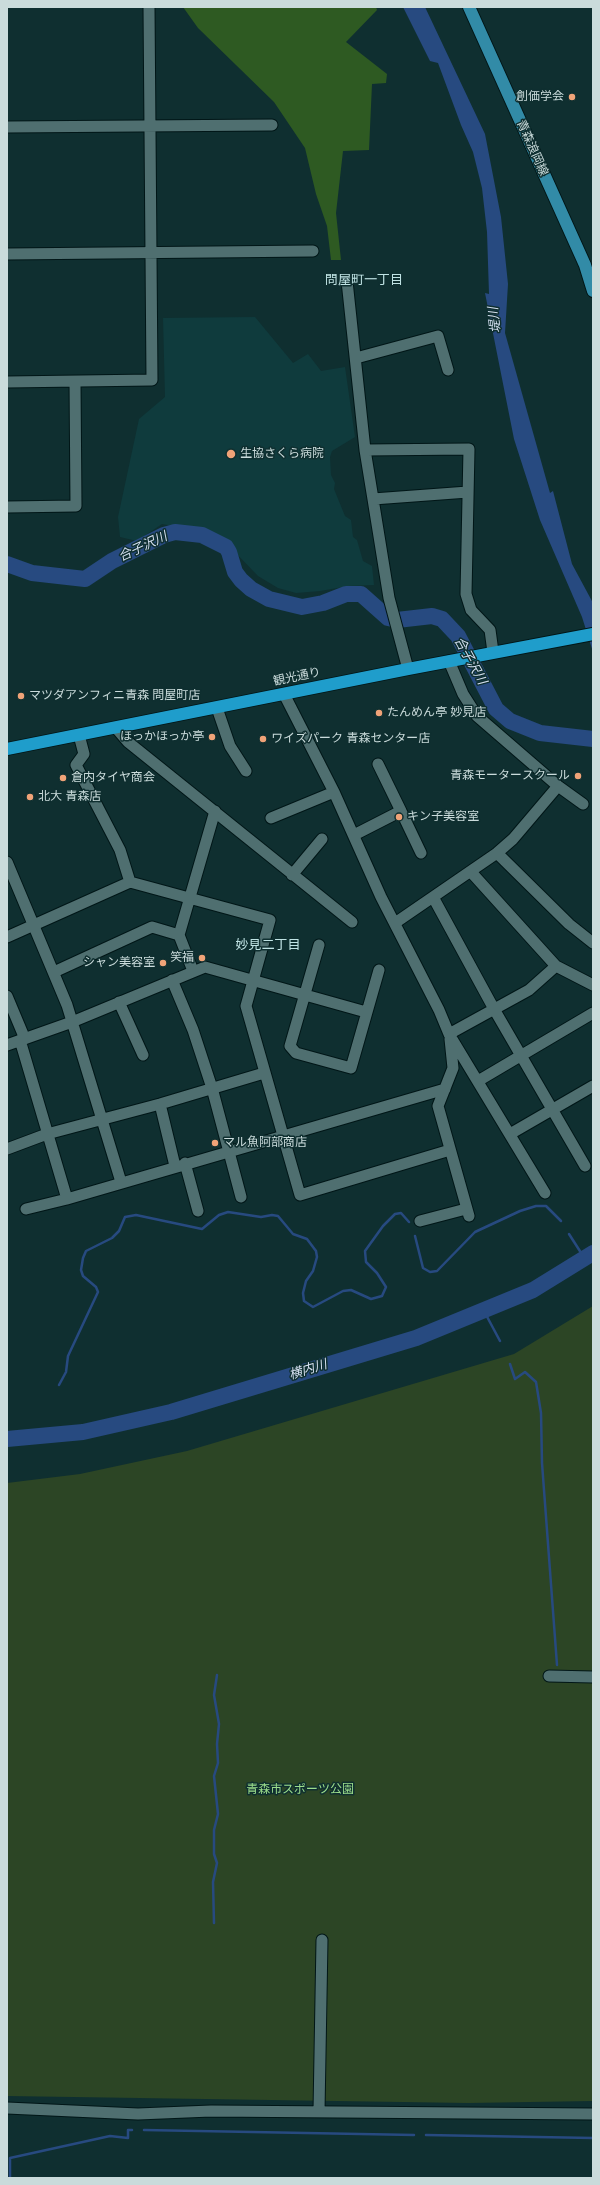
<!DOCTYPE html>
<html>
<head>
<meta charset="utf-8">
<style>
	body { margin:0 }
	#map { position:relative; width:600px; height:2185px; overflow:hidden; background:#0f2f30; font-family:Helvetica,sans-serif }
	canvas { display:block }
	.frame { position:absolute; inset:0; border:8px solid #cadbdb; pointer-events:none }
</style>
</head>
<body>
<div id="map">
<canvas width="600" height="2185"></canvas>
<div class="frame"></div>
</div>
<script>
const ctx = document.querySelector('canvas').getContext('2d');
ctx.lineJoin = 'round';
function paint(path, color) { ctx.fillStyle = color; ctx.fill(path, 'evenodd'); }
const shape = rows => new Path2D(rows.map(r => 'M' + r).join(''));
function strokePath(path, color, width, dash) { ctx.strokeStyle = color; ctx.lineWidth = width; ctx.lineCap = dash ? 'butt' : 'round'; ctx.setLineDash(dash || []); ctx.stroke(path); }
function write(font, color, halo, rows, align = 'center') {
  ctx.font = font + ' Helvetica,"Noto Sans JP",sans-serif'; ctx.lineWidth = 3; ctx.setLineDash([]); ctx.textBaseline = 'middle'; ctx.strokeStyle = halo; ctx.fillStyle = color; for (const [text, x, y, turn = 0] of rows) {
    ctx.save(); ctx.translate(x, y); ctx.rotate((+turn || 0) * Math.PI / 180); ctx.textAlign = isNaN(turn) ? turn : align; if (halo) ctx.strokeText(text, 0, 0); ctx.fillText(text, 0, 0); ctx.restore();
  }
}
paint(shape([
	[255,317,293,363,308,354,321,371,345,367,355,437,332,451,330,457,331,475,335,483,334,489,345,516,351,520,353,537,357,540,363,561,372,566,374,585,349,586,320,591,296,593,278,588,258,576,231,548,220,540,190,529,162,524,137,541,120,537,118,517,139,419,165,397,163,318]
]), '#0f3b3d');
paint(shape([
	[593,1306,593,2101,468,2103,7,2096,7,1483,80,1474,187,1451,514,1354]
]), '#2c4525');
paint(shape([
	[183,7,376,7,377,10,346,42,387,74,386,83,372,84,369,150,343,151,336,213,341,260,331,260,327,226,316,194,305,148,274,102,198,28]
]), '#2e5a22');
paint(shape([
	[403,7,425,7,485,134,501,217,508,284,505,333,550,493,553,491,572,564,593,603,593,652,582,617,540,520,514,439,485,293,489,294,487,232,482,188,473,152,461,125,438,63,430,61]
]), '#274a80');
strokePath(shape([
	[569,1234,585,1259],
	[415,1236,423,1268,430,1272,437,1271,475,1232,520,1211,536,1206,546,1206,561,1221],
	[484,1311,500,1341],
	[510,1364,515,1379,525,1372,536,1382,541,1413,542,1463,557,1665],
	[59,1385,66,1372,68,1356,98,1292,96,1287,83,1276,81,1270,83,1258,86,1251,112,1238,119,1231,125,1217,136,1215,202,1229,219,1215,228,1212,261,1217,272,1215,278,1216,293,1234,307,1239,316,1251,317,1257,313,1271,306,1281,303,1293,304,1301,313,1307,343,1291,351,1290,371,1299,382,1296,386,1287,377,1273,366,1262,365,1251,383,1226,395,1214,401,1213,409,1222],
	[214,1923,213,1882,217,1863,214,1854,214,1830,218,1814,214,1776,218,1763,217,1744,219,1724,214,1695,217,1675],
	[144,2130,414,2135],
	[426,2135,593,2138],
	[10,2178,10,2158,110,2136,128,2138,128,2130,132,2130]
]), '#274a80', 2.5);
strokePath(shape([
	[7,564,32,573,85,579,112,561,164,535,175,532,202,535,226,547,229,552,235,572,241,580,251,589,269,599,302,607,323,603,346,594,361,594,388,618,397,620,432,616,442,619,458,636,496,709,510,721,540,733,593,739],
	[7,1439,83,1432,171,1412,416,1338,533,1290,593,1253]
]), '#274a80', 16);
const minor = shape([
	[7,127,272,125],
	[7,254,313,251],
	[347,281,365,450,373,499,389,598,408,669],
	[356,358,438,336,448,370],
	[7,382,152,380,149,7],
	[365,450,469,449,466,594,471,610,490,630,493,652],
	[373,499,468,492],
	[7,507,76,506,75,382],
	[449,661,463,694,477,716,558,786,583,804],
	[284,694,334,792,381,897,439,1010,449,1034,545,1193],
	[217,708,230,746,246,771],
	[116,728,128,742,352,922],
	[79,735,84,754,76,765,120,850,130,882],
	[401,811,421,853],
	[271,818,334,792],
	[354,835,401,811,378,764],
	[497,853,569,924,593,943],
	[7,862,67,1005,121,1182],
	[471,872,556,966,593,985],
	[292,875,322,839],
	[433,897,494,1009,585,1166],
	[395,923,497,853,513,839,558,786],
	[7,937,130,882,270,920,246,1006,300,1195,450,1150],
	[319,945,290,1046,296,1053,351,1068,379,970],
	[193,971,179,935,215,811],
	[54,972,152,927,179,935],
	[172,980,193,1030,212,1088,241,1197],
	[7,996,25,1039],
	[119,1002,143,1055],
	[449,1034,529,990,556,966],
	[450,1039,453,1068,438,1106,469,1216],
	[20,1040,67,1199],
	[7,1045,72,1022,205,967,366,1012],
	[478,1081,593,1013],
	[160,1104,175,1166],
	[510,1134,593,1086],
	[7,1149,47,1134,160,1104,264,1073],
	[185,1163,198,1211],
	[26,1209,67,1199,445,1089],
	[420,1221,466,1209],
	[549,1676,593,1677],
	[7,2108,138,2114,211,2111,593,2114],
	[319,2111,322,1940]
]);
const major = shape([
	[469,7,585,265,593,291]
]);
const highway = shape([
	[7,749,408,669,593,634]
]);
strokePath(minor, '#011617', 13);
strokePath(major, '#011617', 14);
strokePath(highway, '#011617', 14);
strokePath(minor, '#4f6f70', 11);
strokePath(major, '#328ba7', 12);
strokePath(highway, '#1f9dcb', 12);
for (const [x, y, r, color] of [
	[572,97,4,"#f0a378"],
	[231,454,5,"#f0a378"],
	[21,696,4,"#f0a378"],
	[379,713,4,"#f0a378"],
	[212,737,4,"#f0a378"],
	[263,739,4,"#f0a378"],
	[578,776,4,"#f0a378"],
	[63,778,4,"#f0a378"],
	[30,797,4,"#f0a378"],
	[399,817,4,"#f0a378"],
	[202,958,4,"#f0a378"],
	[163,963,4,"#f0a378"],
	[215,1143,4,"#f0a378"]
]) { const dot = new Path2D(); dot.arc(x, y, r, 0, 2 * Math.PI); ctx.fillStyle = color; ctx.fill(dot); strokePath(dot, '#0f2f30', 1.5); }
write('12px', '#cadbdb', '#0f2f30', [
	["創価学会",564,97,"right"],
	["生協さくら病院",240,454],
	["マツダアンフィニ青森 問屋町店",29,696],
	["たんめん亭 妙見店",387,713],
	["ほっかほっか亭",204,737,"right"],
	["ワイズパーク 青森センター店",271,739],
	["青森モータースクール",570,776,"right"],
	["倉内タイヤ商会",71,778],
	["北大 青森店",38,797],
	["キン子美容室",407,817],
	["笑福",194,958,"right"],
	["シャン美容室",155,963,"right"],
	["マル魚阿部商店",223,1143]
], 'left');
write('12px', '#cadbdb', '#0f2f30', [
	["青森浪岡線",532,148,66],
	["観光通り",297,677,-12]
]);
write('12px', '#9cdd8b', '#0f2f30', [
	["青森市スポーツ公園",300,1790]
]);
write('13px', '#c0e3e4', '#0f2f30', [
	["問屋町一丁目",364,280],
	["妙見二丁目",268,945]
]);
write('italic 13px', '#d4dfef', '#0f2f30', [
	["堤川",495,320,-96],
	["合子沢川",143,547,-25],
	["合子沢川",470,661,61],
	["横内川",308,1370,-17]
]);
</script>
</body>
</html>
